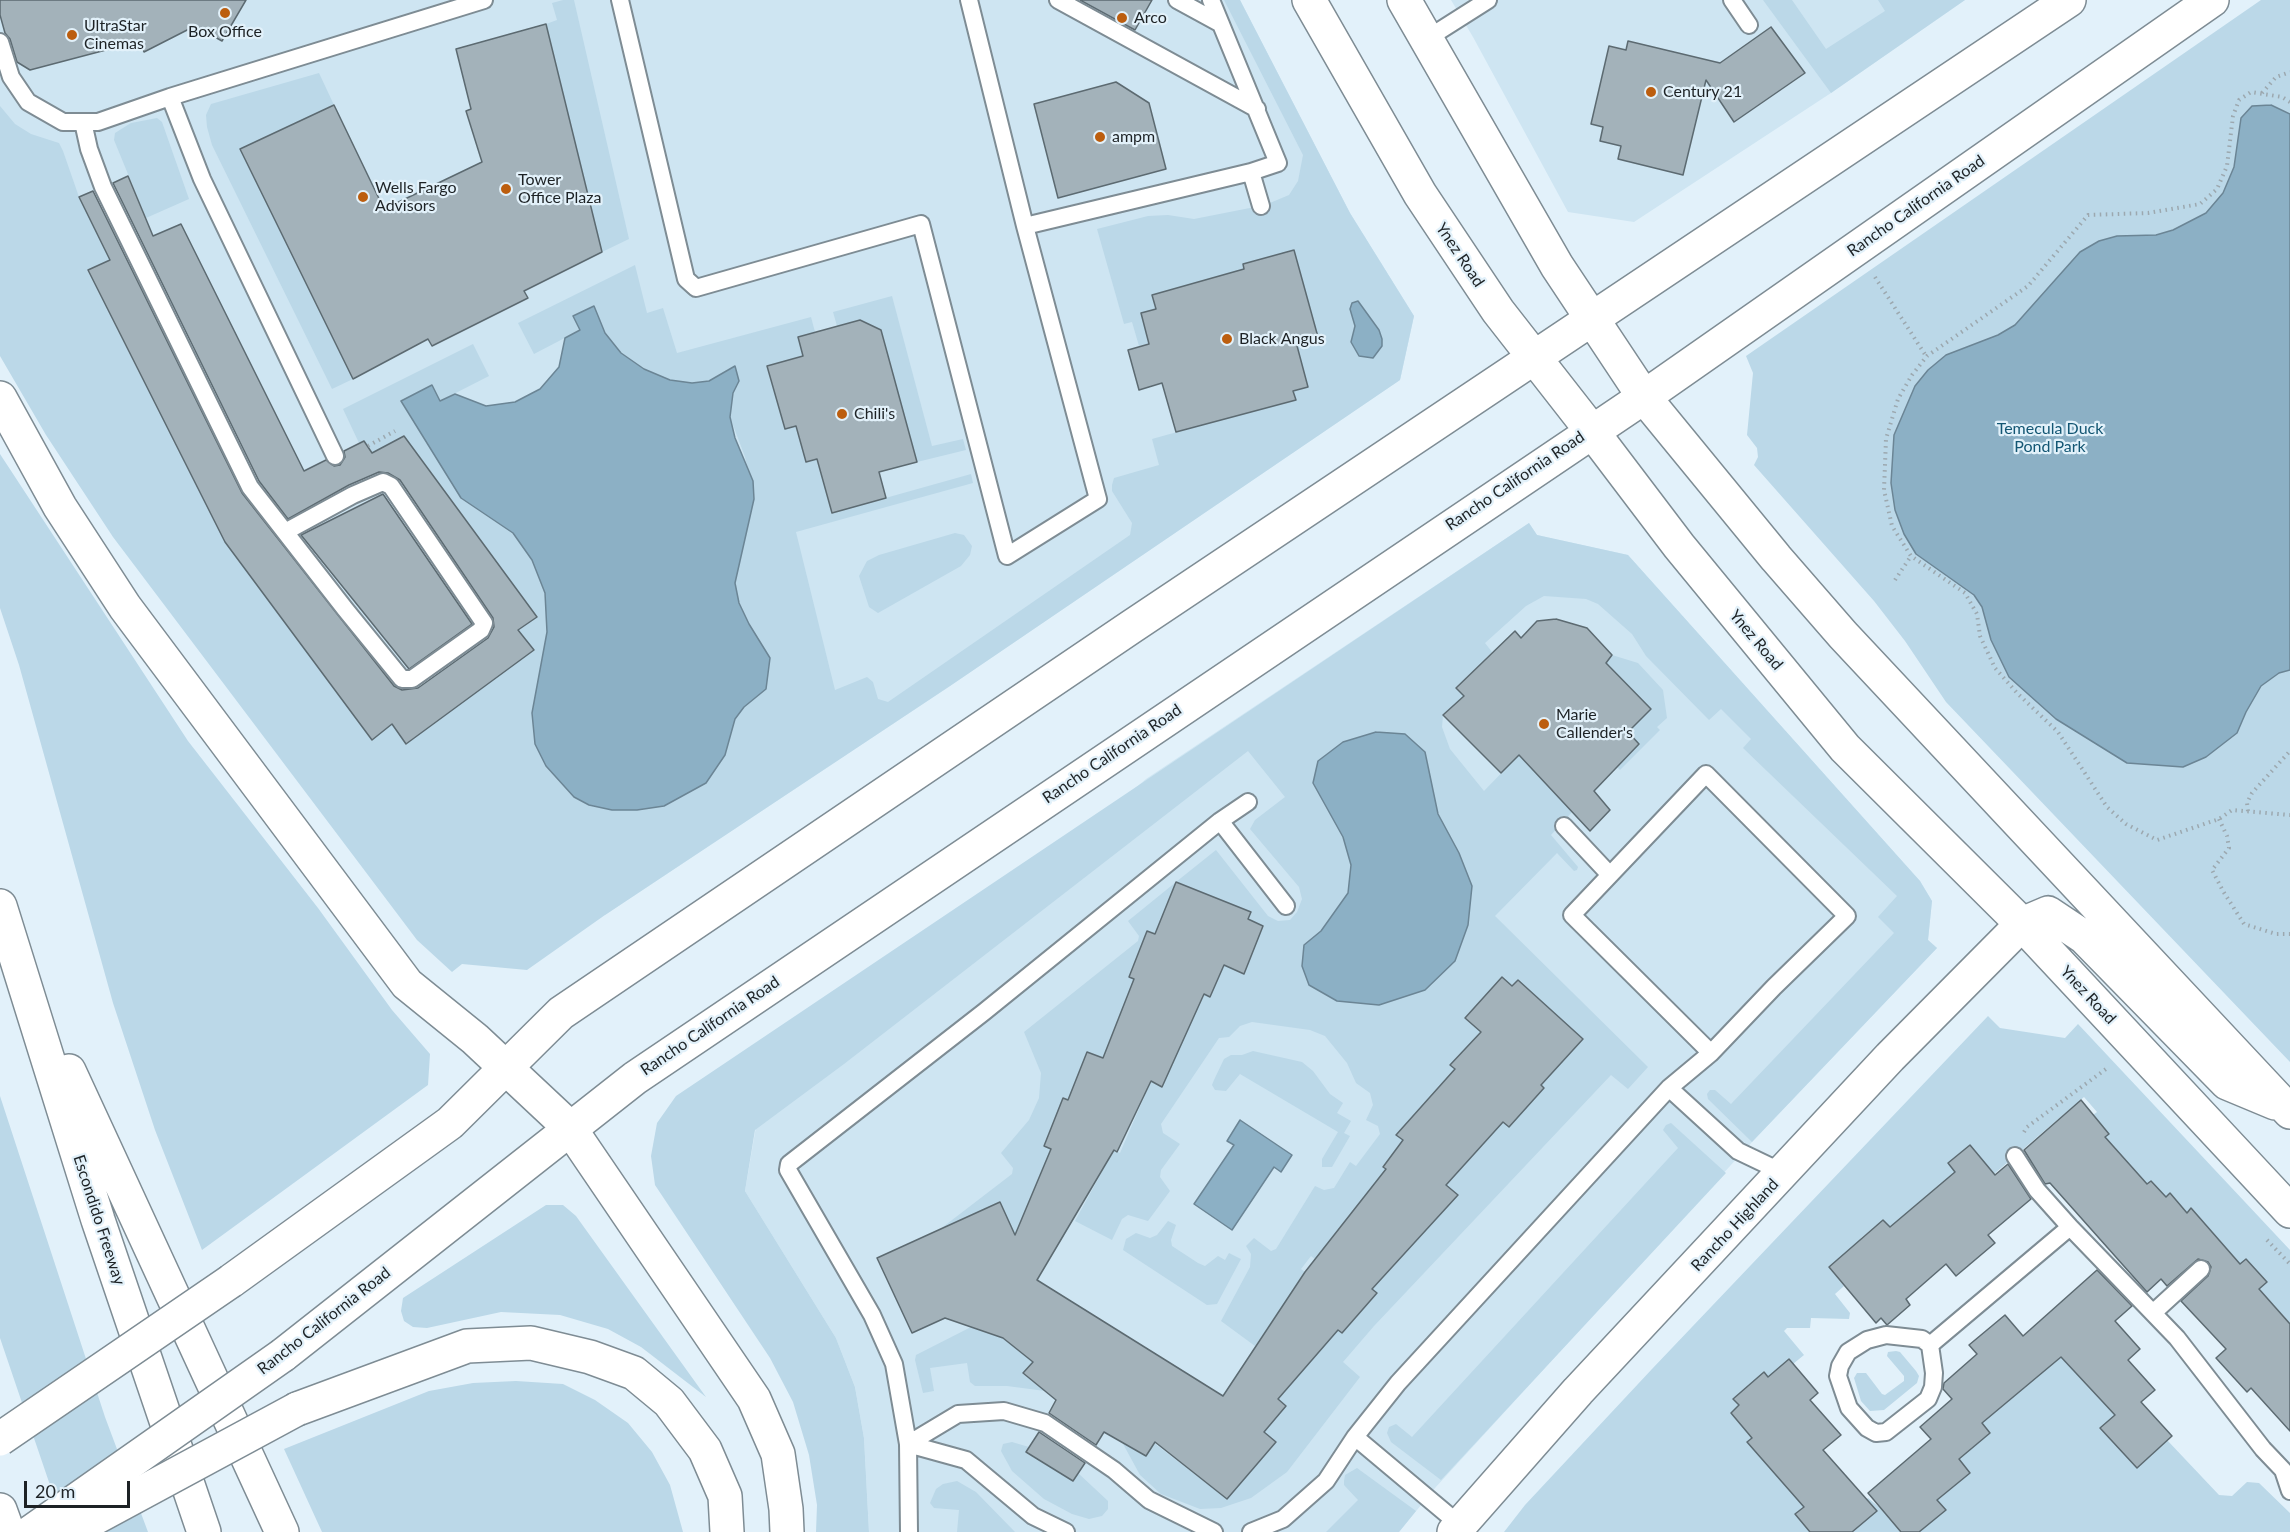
<!DOCTYPE html>
<html>
<head>
<meta charset="utf-8">
<style>
	body { margin:0 }
	#map { position:relative; width:2290px; height:1532px; overflow:hidden; background:#e2f1fa; font-family:Lato,sans-serif }
	canvas { display:block }
	.scale { position:absolute; left:24px; top:1481px; width:106px; height:27px; box-sizing:border-box; border:3px solid #1d2225; border-top:0; padding-left:8px; font-size:18px; line-height:21px; white-space:nowrap; color:#1d2225; -webkit-text-stroke:4px #e2f1fa; paint-order:stroke }
</style>
</head>
<body>
<div id="map">
<canvas width="2290" height="1532"></canvas>
<div class="scale">20 m</div>
</div>
<script>
const ctx = document.querySelector('canvas').getContext('2d');
ctx.lineJoin = 'round';
function paint(path, color) { ctx.fillStyle = color; ctx.fill(path, 'evenodd'); }
const shape = rows => new Path2D(rows.map(r => 'M' + r).join(''));
function strokePath(path, color, width, dash) { ctx.strokeStyle = color; ctx.lineWidth = width; ctx.lineCap = dash ? 'butt' : 'round'; ctx.setLineDash(dash || []); ctx.stroke(path); }
function write(font, color, halo, rows, align = 'center') {
  ctx.font = font + ' Lato,sans-serif'; ctx.lineWidth = 4.5; ctx.setLineDash([]); ctx.textBaseline = 'middle'; ctx.strokeStyle = halo; ctx.fillStyle = color; for (const [text, x, y, turn = 0] of rows) {
    ctx.save(); ctx.translate(x, y); ctx.rotate((+turn || 0) * Math.PI / 180); ctx.textAlign = isNaN(turn) ? turn : align; if (halo) ctx.strokeText(text, 0, 0); ctx.fillText(text, 0, 0); ctx.restore();
  }
}
paint(shape([
	[0,0,1240,0,1350,213,1414,316,1400,380,950,686,605,915,565,919,519,915,250,610,0,183],
	[1451,0,1965,0,1831,93,1634,222,1568,212,1473,37],
	[1529,523,1537,535,1628,555,1920,881,1932,901,1928,940,1937,948,1752,1142,1435,1488,1399,1532,869,1532,864,1438,855,1387,836,1338,745,1191,759,1109,1146,779]
]), '#cee5f2');
paint(shape([
	[563,0,574,0,629,239,602,252,546,24,557,20,552,3],
	[1224,0,1240,0,1350,213,1414,316,1400,380,950,686,605,915,527,970,462,964,452,972,417,940,113,537,46,435,0,356,0,106,15,124,31,134,59,143,63,151,79,197,110,260,88,271,225,542,372,740,392,724,406,743,534,650,518,630,537,616,404,437,372,453,364,441,359,443,343,409,473,344,489,376,440,401,401,402,461,498,513,533,532,560,545,593,547,632,532,713,546,766,574,797,706,783,725,755,735,719,770,658,749,624,739,603,735,583,754,499,745,457,730,417,733,393,739,380,722,376,709,381,692,383,670,380,644,369,621,353,605,333,594,306,580,330,534,354,518,323,635,265,647,313,663,308,677,353,811,317,815,332,798,337,803,356,768,366,785,429,796,426,806,462,817,459,832,513,971,474,973,483,796,532,835,690,867,677,873,682,878,699,888,702,1130,535,1132,523,1112,491,1112,485,1114,478,1159,465,1152,439,1295,399,1293,391,1296,342,1318,336,1294,250,1243,264,1248,284,1226,274,1152,295,1156,309,1149,344,1139,346,1132,322,1124,324,1097,229,1148,216,1168,215,1194,219,1265,205,1289,195,1298,181,1303,155],
	[1763,0,1792,0,1826,49,1885,11,1878,0,1965,0,1831,93],
	[2261,0,2290,0,2290,1062,1946,702,1905,641,1874,601,1754,465,1758,457,1757,448,1747,435,1753,373,1746,356],
	[319,73,334,105,241,149,353,379,332,389,212,145,207,127,206,115,211,104],
	[157,118,162,122,189,199,146,218,114,140,115,133,131,123],
	[892,296,932,446,963,439,966,450,917,462,882,334,874,327,858,324,856,321,837,326,833,312],
	[0,454,188,741,318,908,392,1010,430,1054,428,1085,202,1250,155,1130,113,1003,19,665,0,608],
	[1529,523,1537,535,1628,555,1920,881,1932,901,1928,940,1937,948,1752,1142,1708,1099,1707,1094,1710,1090,1715,1090,1731,1104,1894,933,1878,917,1897,896,1743,748,1751,739,1721,709,1709,720,1646,656,1632,634,1598,604,1586,599,1544,596,1526,606,1485,643,1492,652,1456,688,1464,696,1443,715,1442,727,1450,749,1484,791,1519,755,1572,812,1551,835,1578,867,1577,870,1574,871,1557,853,1495,916,1648,1067,1628,1089,1611,1075,1374,1326,1343,1362,1360,1377,1287,1472,1251,1498,1221,1508,1200,1509,1161,1494,1140,1475,1122,1442,1146,1456,1154,1443,1227,1499,1276,1443,1264,1432,1286,1406,1278,1399,1338,1330,1342,1333,1377,1294,1372,1289,1458,1195,1446,1185,1503,1122,1509,1126,1544,1088,1541,1085,1583,1039,1518,980,1466,1018,1481,1032,1451,1065,1455,1069,1396,1134,1404,1141,1383,1166,1386,1169,1315,1259,1311,1256,1301,1269,1306,1273,1255,1346,1221,1321,1250,1267,1251,1254,1246,1246,1254,1238,1271,1251,1276,1249,1315,1186,1324,1190,1334,1188,1350,1162,1356,1166,1380,1134,1378,1126,1366,1120,1373,1105,1370,1093,1356,1083,1347,1063,1325,1036,1310,1030,1252,1022,1240,1026,1229,1037,1219,1038,1161,1124,1163,1133,1180,1144,1161,1170,1160,1177,1170,1191,1148,1221,1128,1215,1122,1219,1112,1240,1075,1221,1114,1150,1120,1153,1151,1081,1162,1087,1204,994,1210,997,1224,965,1244,974,1263,926,1248,919,1250,912,1176,883,1155,934,1148,931,1134,979,1103,1058,1087,1052,1068,1100,1063,1098,1044,1145,1051,1149,1015,1235,1000,1202,939,1230,1012,1174,1013,1168,1001,1153,1029,1120,1039,1098,1041,1073,1024,1032,1138,941,1139,936,1128,921,1176,882,1216,850,1268,916,1278,921,1290,920,1297,912,1302,899,1299,887,1250,829,1255,820,1285,797,1248,751,844,1064,755,1130,745,1191,836,1338,855,1387,864,1438,869,1532,816,1532,817,1505,809,1455,793,1402,770,1358,655,1185,651,1156,657,1123,676,1096],
	[955,533,964,535,972,546,970,555,961,566,878,613,869,607,859,576,867,561,879,555],
	[1612,655,1638,663,1663,690,1667,718,1657,727,1660,730,1620,770,1616,766,1628,732,1651,709,1606,663],
	[1988,1016,2000,1028,2065,1038,2078,1024,2290,1250,2290,1344,2290,1323,2259,1289,2216,1286,2184,1251,2209,1229,2192,1209,2187,1213,2170,1194,2166,1197,2151,1181,2147,1184,2104,1137,2093,1115,2097,1112,2084,1097,1994,1174,1970,1145,1948,1163,1955,1172,1890,1227,1883,1220,1861,1238,1868,1247,1851,1249,1829,1267,1844,1286,1835,1294,1850,1313,1849,1319,1811,1318,1810,1328,1787,1328,1784,1331,1804,1355,1793,1364,1789,1360,1768,1377,1764,1372,1734,1399,1739,1405,1731,1413,1752,1438,1748,1442,1775,1474,1807,1504,1795,1514,1810,1532,1504,1532,1525,1505,1652,1369],
	[1253,1051,1302,1062,1313,1071,1330,1094,1343,1103,1337,1113,1351,1121,1344,1133,1350,1136,1332,1167,1322,1167,1322,1159,1338,1132,1240,1074,1226,1091,1215,1090,1212,1085,1214,1080,1224,1059,1231,1055,1242,1055],
	[0,1096,105,1417,148,1532,66,1532,36,1444,0,1338],
	[1671,1123,1726,1173,1441,1480,1391,1442,1387,1433,1389,1427,1396,1424,1412,1437,1678,1148,1663,1130,1666,1125],
	[546,1205,563,1205,576,1216,706,1397,641,1347,608,1329,560,1315,501,1312,427,1328,413,1327,404,1321,401,1311,403,1298],
	[1168,1221,1176,1225,1171,1240,1172,1246,1198,1263,1205,1266,1218,1256,1225,1260,1229,1253,1241,1259,1217,1304,1207,1305,1123,1250,1126,1239,1136,1233,1150,1238,1157,1235],
	[971,1327,1024,1343,1019,1351,1033,1362,1023,1374,1045,1391,1007,1386,975,1386,970,1382,967,1363,930,1368,934,1391,923,1393,915,1360,916,1355],
	[1896,1351,1900,1352,1916,1371,1919,1376,1917,1383,1884,1410,1870,1411,1861,1401,1854,1378,1857,1373,1866,1373,1882,1394,1885,1395,1904,1381,1904,1376,1887,1356,1888,1352],
	[2061,1354,2115,1415,2101,1428,2167,1440,2219,1495,2232,1496,2247,1482,2259,1483,2290,1513,2290,1532,1919,1532,1946,1510,1937,1500,1970,1473,1959,1459,1990,1433,1977,1417],
	[516,1381,563,1384,595,1400,628,1423,652,1452,670,1485,683,1532,322,1532,284,1449,429,1391,473,1383],
	[1012,1442,1029,1447,1026,1453,1073,1481,1078,1473,1108,1501,1108,1509,1102,1516,1089,1519,1072,1514,1044,1499,1012,1471,1001,1451,1003,1444],
	[1357,1468,1416,1511,1399,1532,1326,1532,1358,1500,1344,1485,1344,1481,1345,1475],
	[957,1481,976,1492,1015,1532,957,1532,959,1510,934,1508,930,1503,936,1489,943,1484],
	[1868,1498,1879,1507,1901,1532,1852,1532,1854,1509]
]), '#bbd8e8');
const water = shape([
	[2271,105,2290,114,2290,670,2279,673,2261,686,2246,712,2237,733,2206,757,2183,767,2127,763,2056,719,2009,677,1991,640,1982,607,1974,595,1916,554,1904,534,1895,510,1891,483,1894,435,1915,386,1928,370,1946,355,1998,335,2015,325,2080,252,2099,241,2117,236,2156,235,2173,230,2206,213,2223,193,2234,167,2241,118,2252,106,2271,105],
	[1358,301,1379,330,1382,339,1382,346,1373,358,1359,356,1351,342,1355,326,1350,309,1352,303,1358,301],
	[594,306,605,333,621,353,644,369,670,380,692,383,709,381,735,366,739,381,733,393,730,417,735,438,753,481,754,499,735,583,739,603,749,624,770,658,766,689,744,707,735,719,725,755,706,783,664,806,637,810,612,810,589,805,574,797,546,766,535,744,532,713,547,632,545,593,532,560,513,533,461,498,401,401,432,385,440,401,455,394,486,406,515,402,540,389,559,367,565,338,580,330,573,316,594,306],
	[1376,732,1405,734,1425,752,1438,814,1459,853,1472,886,1468,925,1455,961,1425,990,1379,1005,1337,1001,1309,985,1302,966,1304,945,1321,931,1348,893,1351,865,1343,837,1313,783,1318,761,1343,742,1376,732],
	[1240,1120,1292,1155,1281,1172,1274,1167,1232,1230,1194,1204,1234,1145,1227,1141,1240,1120]
]);
paint(water, '#8cb0c5');
strokePath(water, '#6b8595', 1.5);
const building = shape([
	[0,0,246,0,222,41,195,26,144,52,140,41,30,70,17,62,10,39,5,33,0,15,0,0],
	[1080,0,1152,0,1135,30,1080,0],
	[546,24,602,252,524,291,528,298,432,346,428,339,353,379,240,149,334,105,384,209,482,162,466,111,471,109,456,49,546,24],
	[1771,27,1805,73,1734,122,1706,80,1683,175,1618,159,1621,146,1600,141,1603,127,1591,124,1609,46,1626,50,1628,41,1720,63,1771,27],
	[1116,82,1149,103,1166,169,1058,198,1034,104,1116,82],
	[128,176,153,236,181,224,304,471,326,460,334,466,340,465,345,457,344,451,364,441,372,453,404,436,537,617,518,630,534,650,406,744,392,724,372,740,225,542,88,270,110,260,79,197,93,191,242,493,394,686,402,690,418,688,488,638,494,627,493,618,400,480,388,473,379,472,349,485,288,519,259,481,113,183,128,176],
	[1294,250,1318,337,1296,342,1308,387,1293,391,1296,400,1176,432,1162,383,1139,390,1128,350,1149,344,1141,313,1156,309,1152,295,1244,269,1243,264,1294,250],
	[860,320,881,330,917,462,879,472,886,498,832,513,817,459,806,462,796,426,785,429,767,366,803,356,798,337,860,320],
	[383,494,472,624,409,669,301,535,383,494],
	[1556,619,1587,628,1612,655,1606,663,1651,709,1628,732,1639,744,1594,791,1610,810,1590,831,1519,755,1501,773,1443,715,1464,696,1456,688,1515,631,1521,638,1537,621,1556,619],
	[1176,882,1251,912,1248,919,1263,926,1244,974,1224,965,1210,997,1204,994,1162,1087,1151,1081,1117,1152,1114,1150,1037,1280,1223,1396,1305,1272,1386,1169,1383,1167,1403,1140,1396,1135,1455,1069,1450,1065,1481,1032,1465,1018,1502,977,1512,986,1518,980,1583,1039,1541,1085,1544,1088,1509,1127,1503,1122,1446,1185,1458,1195,1372,1289,1377,1293,1342,1333,1338,1330,1278,1399,1286,1406,1264,1432,1276,1442,1227,1499,1155,1442,1146,1456,1104,1432,1096,1445,1049,1413,1056,1400,1023,1373,1033,1362,1003,1338,945,1318,912,1333,877,1258,1000,1202,1015,1235,1051,1149,1044,1146,1063,1098,1068,1100,1087,1052,1103,1058,1134,979,1129,977,1147,931,1155,934,1176,882],
	[2081,1100,2109,1134,2105,1137,2147,1184,2151,1181,2166,1197,2170,1193,2187,1213,2191,1208,2240,1264,2246,1259,2267,1282,2259,1289,2290,1324,2290,1431,2251,1388,2247,1392,2216,1358,2226,1349,2181,1301,2208,1276,2211,1267,2208,1262,2198,1259,2167,1286,2161,1279,2147,1292,2050,1183,2045,1184,2024,1150,2081,1100],
	[1970,1145,1995,1175,2008,1164,2031,1199,1988,1235,1995,1243,1956,1276,1946,1264,1906,1299,1910,1305,1887,1325,1881,1318,1876,1323,1829,1267,1883,1220,1890,1227,1955,1172,1948,1163,1970,1145],
	[2097,1270,2132,1306,2115,1321,2140,1349,2128,1360,2155,1390,2141,1402,2172,1436,2137,1468,2100,1428,2115,1415,2061,1357,1982,1423,1990,1433,1959,1459,1970,1473,1937,1500,1946,1510,1919,1532,1901,1532,1868,1493,1931,1439,1920,1427,1952,1399,1943,1389,1944,1383,1977,1354,1969,1345,2005,1315,2023,1336,2097,1270],
	[1789,1359,1818,1393,1810,1400,1841,1435,1823,1450,1877,1511,1852,1532,1810,1532,1795,1514,1804,1507,1747,1442,1752,1438,1731,1413,1739,1405,1733,1399,1764,1372,1768,1377,1789,1359],
	[1039,1432,1085,1463,1073,1481,1026,1452,1039,1432]
]);
paint(building, '#a3b2ba');
strokePath(building, '#5c6a71', 1.5);
const lane = shape([
	[620,0,686,279,696,288,921,224,1007,556,1098,499,1025,226,969,0],
	[1058,0,1257,109],
	[1177,0,1221,24],
	[1211,0,1278,163,1251,172],
	[1732,0,1749,25],
	[1425,40,1488,0],
	[0,42,11,77,28,102,63,122,98,122,170,97,484,0],
	[170,97,202,179,335,456],
	[83,122,89,149,103,187,250,487,345,609,402,679,412,679,481,630,484,623,391,486,383,482,353,495,285,532],
	[1025,226,1251,172,1261,206],
	[1220,821,1286,906],
	[1564,826,1610,875],
	[1669,1088,1738,1151,1784,1173],
	[2015,1156,2037,1190,2070,1227,2177,1338,2263,1449,2283,1470,2290,1491],
	[2154,1312,2201,1269],
	[1886,1335,1922,1339,1930,1345,1934,1373,1933,1387,1928,1399,1886,1432,1876,1433,1867,1428,1849,1408,1838,1376,1840,1366,1848,1352,1867,1340,1886,1335],
	[1930,1345,2070,1227],
	[1355,1437,1460,1525],
	[908,1444,958,1414,1004,1411,1045,1423,1114,1470,1149,1500,1214,1532],
	[908,1444,966,1460,1033,1516,1066,1532],
	[909,1532,908,1444,894,1364,872,1315,788,1170,789,1164,984,1012,1220,821,1248,802],
	[1251,1532,1283,1519,1326,1481,1355,1437,1398,1383,1669,1088,1711,1053,1774,987,1847,916,1706,774,1572,915,1711,1053]
]);
const street = shape([
	[1454,1532,1578,1391,1890,1057,2022,924]
]);
const secondary = shape([
	[1644,397,1776,558,1843,635,2290,1112],
	[1591,430,1679,546,1845,748,2022,924,2290,1211],
	[2022,924,2048,913,2084,937,2227,1083,2275,1103]
]);
const primary = shape([
	[1309,0,1420,194,1498,311,1591,430],
	[1404,0,1557,266,1644,397],
	[231,1281,450,1123,561,1013,1131,627,2069,0],
	[283,1355,635,1078,1644,397,2212,0]
]);
const highway = shape([
	[0,398,60,507,125,607,407,984,475,1039,569,1127,754,1399,778,1454,786,1509,787,1532],
	[0,906,98,1220,204,1532],
	[69,1071,282,1532],
	[297,1409,467,1346,531,1343,590,1357,634,1373,669,1402,705,1450,725,1496,727,1532],
	[0,1510,8,1532]
]);
strokePath(lane, '#7e8c94', 20);
strokePath(street, '#7e8c94', 36);
strokePath(secondary, '#7e8c94', 36);
strokePath(primary, '#7e8c94', 36);
strokePath(highway, '#7e8c94', 36);
strokePath(shape([
	[2262,93,2276,77,2290,72],
	[2290,102,2282,97,2251,92,2239,100,2233,116,2227,166,2217,189,2200,204,2148,213,2088,215,2028,286,1927,356,1912,375,1898,399,1886,439,1884,490,1892,526,1911,556,1965,593,1977,614,1980,636,1995,668,2017,693,2058,732,2107,807,2126,824,2157,840,2219,819,2232,810,2290,815],
	[1875,277,1926,356],
	[368,446,395,431],
	[1895,580,1911,556],
	[2248,811,2247,803,2252,793,2290,751],
	[2219,819,2227,836,2229,848,2212,870,2223,891,2244,924,2276,934,2290,934],
	[2024,1132,2027,1127,2106,1069],
	[2267,1240,2290,1264]
]), '#9ca8af', 4, [1.5, 4.5]);
strokePath(lane, '#fff', 16);
strokePath(street, '#fff', 33);
strokePath(secondary, '#fff', 33);
strokePath(primary, '#fff', 33);
strokePath(highway, '#fff', 33);
const primaryBridge = shape([
	[0,1439,231,1281],
	[31,1532,283,1355]
]);
const highwayBridge = shape([
	[69,1532,297,1409]
]);
strokePath(primaryBridge, '#7e8c94', 36, []);
strokePath(highwayBridge, '#7e8c94', 36, []);
strokePath(primaryBridge, '#fff', 33);
strokePath(highwayBridge, '#fff', 33);
for (const [x, y, r, color] of [
	[225,13,6,"#bc5e0f"],
	[1122,18,6,"#bc5e0f"],
	[72,35,6,"#bc5e0f"],
	[1651,92,6,"#bc5e0f"],
	[1100,137,6,"#bc5e0f"],
	[506,189,6,"#bc5e0f"],
	[363,197,6,"#bc5e0f"],
	[1227,339,6,"#bc5e0f"],
	[842,414,6,"#bc5e0f"],
	[1544,724,6,"#bc5e0f"]
]) { const dot = new Path2D(); dot.arc(x, y, r, 0, 2 * Math.PI); ctx.fillStyle = color; ctx.fill(dot); strokePath(dot, '#e2f1fa', 2); }
write('16px', '#1d2225', '#e2f1fa', [
	["Arco",1134,18],
	["UltraStar",84,26],
	["Cinemas",84,44],
	["Box Office",225,32,"center"],
	["Century 21",1663,92],
	["ampm",1112,137],
	["Tower",518,180],
	["Office Plaza",518,198],
	["Wells Fargo",375,188],
	["Advisors",375,206],
	["Black Angus",1239,339],
	["Chili's",854,414],
	["Marie",1556,715],
	["Callender's",1556,733]
], 'left');
write('16px', '#1d2225', '#e2f1fa', [
	["Rancho California Road",1916,206,-35],
	["Ynez Road",1460,255,56],
	["Rancho California Road",1515,481,-34],
	["Ynez Road",1756,640,50],
	["Rancho California Road",1112,754,-34],
	["Ynez Road",2088,995,47],
	["Rancho California Road",710,1026,-34],
	["Escondido Freeway",99,1220,72],
	["Rancho Highland",1735,1225,-47],
	["Rancho California Road",324,1321,-38]
]);
write('16px', '#135673', '#e2f1fa', [
	["Temecula Duck",2050,429],
	["Pond Park",2050,447]
]);
</script>
</body>
</html>
